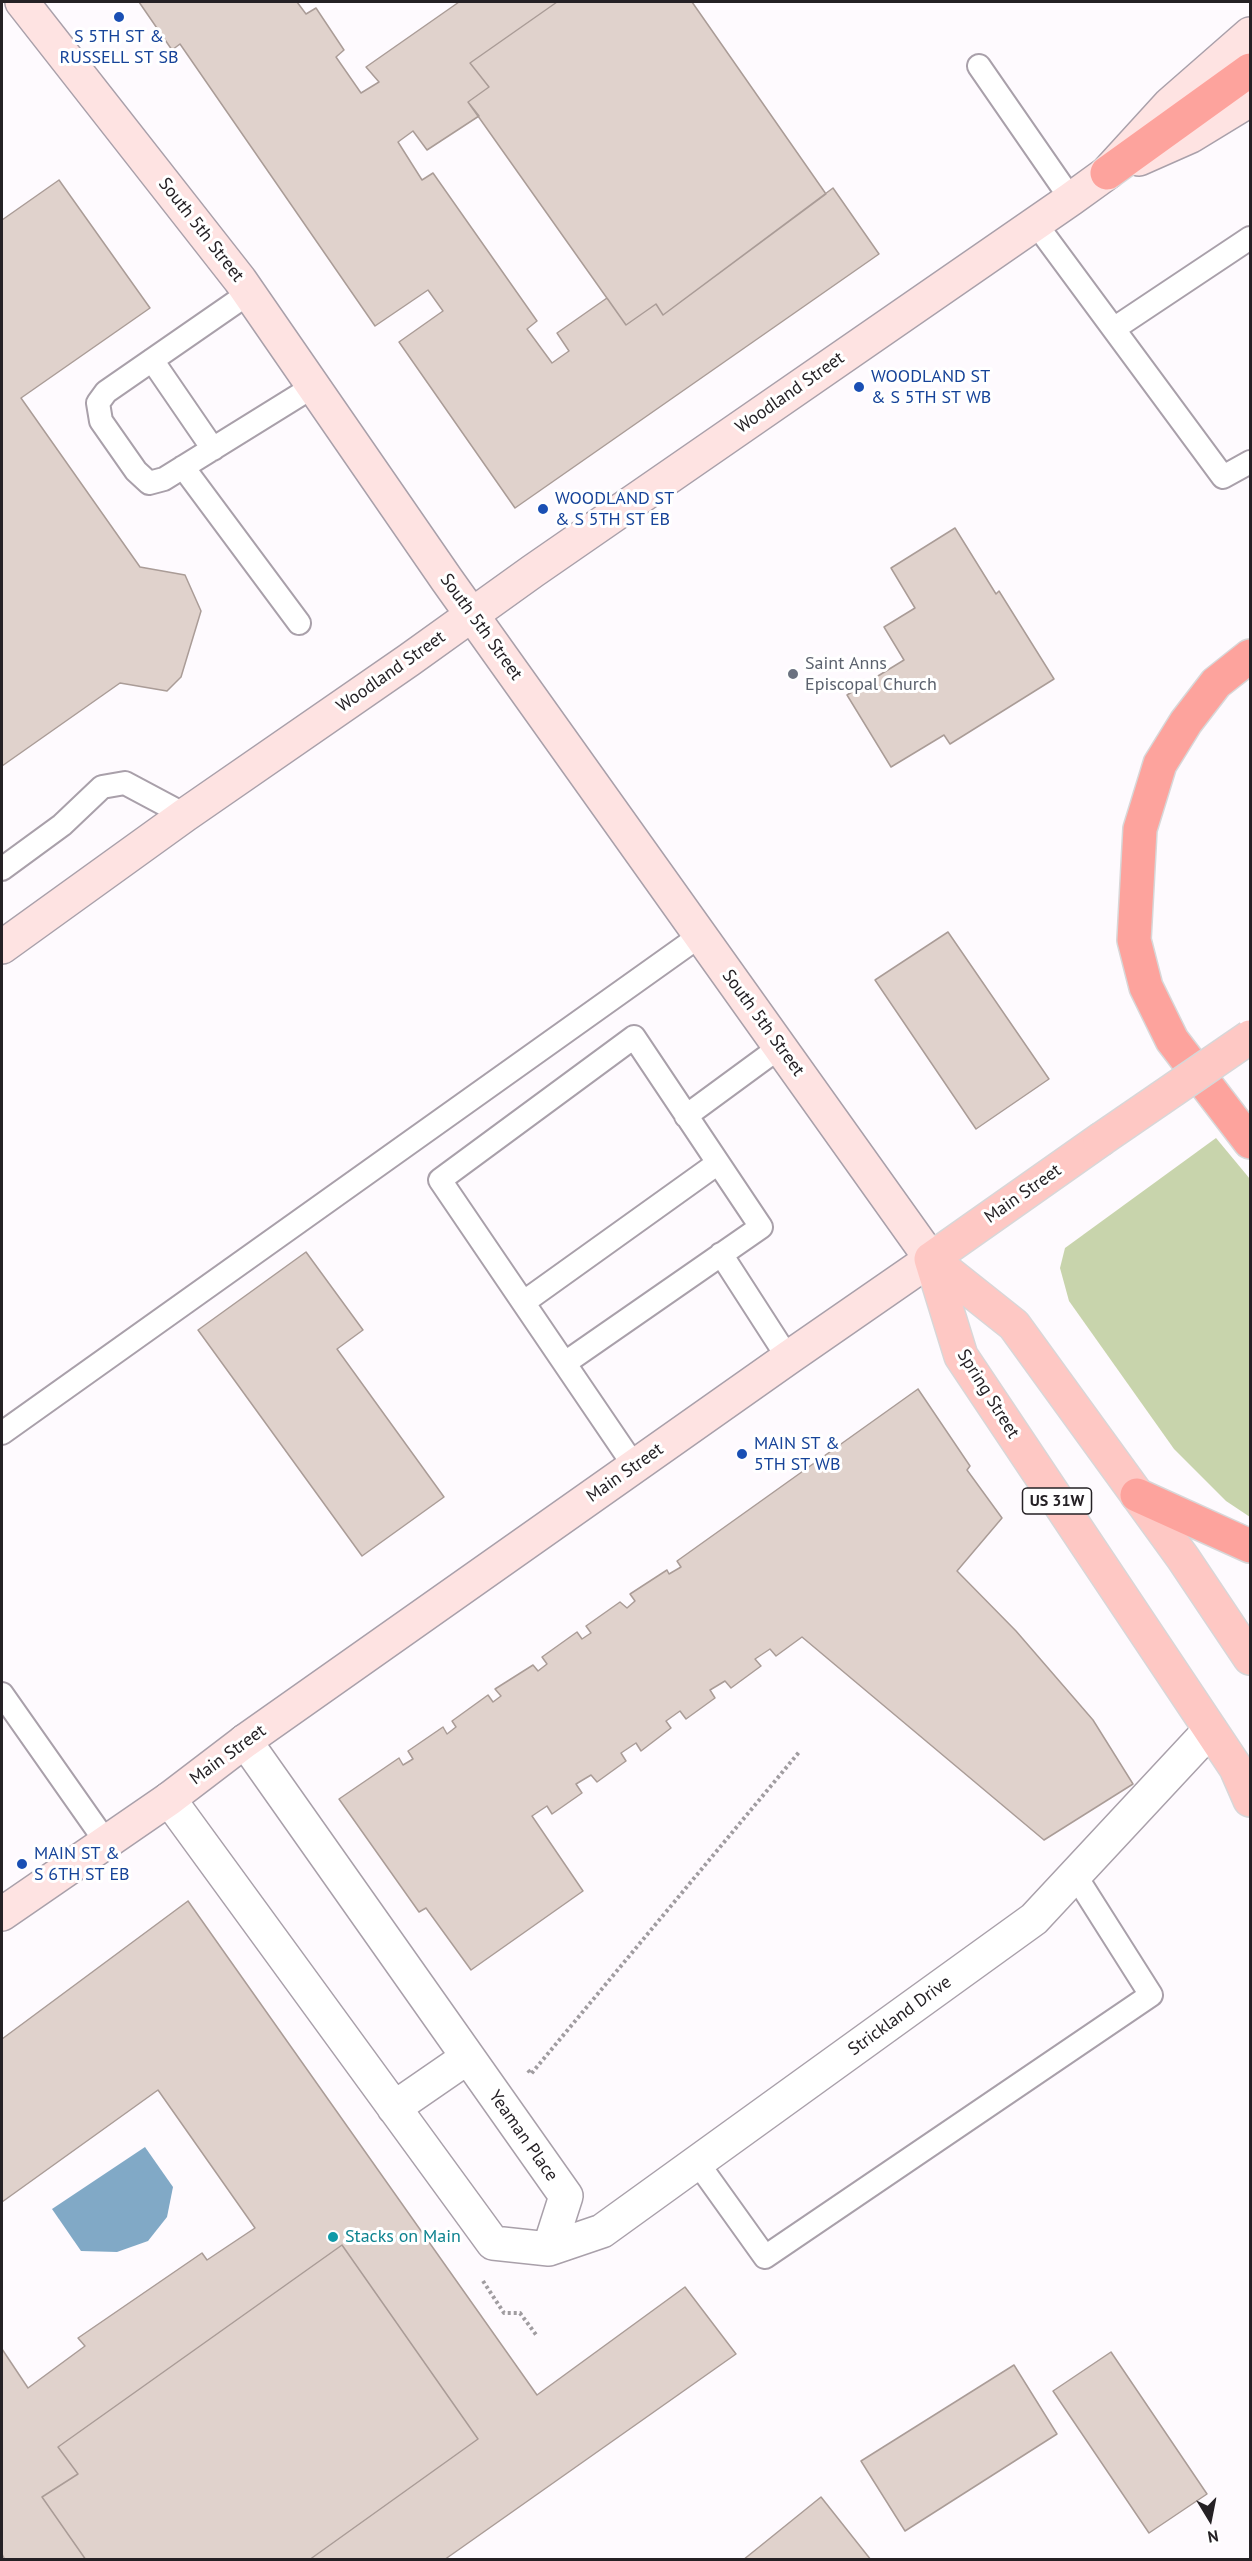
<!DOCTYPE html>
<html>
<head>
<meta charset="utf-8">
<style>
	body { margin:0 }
	#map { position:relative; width:1252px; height:2561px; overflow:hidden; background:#fefafe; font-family:"PT Sans",sans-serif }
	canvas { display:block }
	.frame { position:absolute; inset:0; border:3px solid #252125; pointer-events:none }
	.north { position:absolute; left:1180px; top:2489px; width:60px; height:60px; -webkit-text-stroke:4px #fff; paint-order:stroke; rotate:170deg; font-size:16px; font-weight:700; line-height:24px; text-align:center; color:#252125 }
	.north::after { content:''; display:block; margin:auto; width:21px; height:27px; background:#252125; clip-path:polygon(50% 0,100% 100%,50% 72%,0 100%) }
</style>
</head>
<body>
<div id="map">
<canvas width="1252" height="2561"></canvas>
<div class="frame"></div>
<div class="north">N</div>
</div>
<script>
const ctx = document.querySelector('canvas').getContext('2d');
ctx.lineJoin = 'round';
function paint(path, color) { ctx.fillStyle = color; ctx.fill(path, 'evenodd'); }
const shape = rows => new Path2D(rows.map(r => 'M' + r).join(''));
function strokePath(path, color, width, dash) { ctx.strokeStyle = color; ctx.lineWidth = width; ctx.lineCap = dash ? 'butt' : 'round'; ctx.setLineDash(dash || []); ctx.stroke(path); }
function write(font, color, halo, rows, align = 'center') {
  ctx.font = font + ' "PT Sans",sans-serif'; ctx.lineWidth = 6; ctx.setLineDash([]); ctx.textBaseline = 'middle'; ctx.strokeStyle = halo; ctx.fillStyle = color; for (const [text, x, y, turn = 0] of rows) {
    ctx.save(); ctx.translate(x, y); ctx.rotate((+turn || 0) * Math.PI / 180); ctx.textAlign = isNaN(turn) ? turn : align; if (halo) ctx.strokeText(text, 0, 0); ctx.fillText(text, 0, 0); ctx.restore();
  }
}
paint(shape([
	[1216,1138,1250,1179,1250,1517,1226,1501,1174,1449,1069,1301,1060,1268,1065,1248]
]), '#c8d4ac');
paint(shape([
	[145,2147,173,2187,167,2217,148,2241,117,2252,81,2251,52,2209]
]), '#81a9c6');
const building = shape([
	[139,2,297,2,306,14,316,8,344,50,336,57,361,93,379,82,366,67,459,2,557,2,470,63,489,87,468,102,479,116,427,150,413,131,398,142,422,180,433,173,537,321,527,329,552,363,569,351,557,333,607,298,626,325,656,304,663,315,833,188,879,254,515,508,399,342,443,311,428,290,375,326,180,44,172,50,139,2],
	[557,2,692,2,826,194,663,315,656,304,626,325,468,102,489,87,470,63,557,2],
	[59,180,150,308,21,398,140,567,185,575,201,611,181,677,167,691,120,683,2,766,2,220,59,180],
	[955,528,996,594,999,591,1054,679,950,744,944,735,891,767,847,695,904,660,884,627,915,608,891,568,955,528],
	[948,932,1049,1079,976,1129,875,980,948,932],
	[306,1252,363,1330,337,1349,444,1497,362,1556,198,1330,306,1252],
	[918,1389,970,1466,967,1470,1002,1518,957,1571,1016,1631,1093,1720,1133,1784,1044,1840,802,1637,776,1656,770,1649,755,1659,761,1666,731,1688,725,1681,710,1690,715,1698,686,1719,680,1711,666,1721,671,1728,641,1751,636,1743,621,1753,626,1761,597,1782,591,1775,576,1784,582,1793,552,1814,547,1806,532,1816,583,1891,471,1970,426,1908,419,1912,339,1799,399,1758,403,1765,413,1759,408,1751,443,1727,447,1734,456,1727,452,1721,488,1695,493,1702,501,1696,495,1689,533,1665,538,1671,547,1664,542,1657,577,1632,582,1639,591,1633,586,1626,620,1602,627,1608,635,1601,630,1594,667,1570,669,1574,681,1567,677,1561,918,1389],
	[188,1901,537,2395,685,2287,736,2354,444,2560,309,2560,478,2439,342,2245,58,2447,78,2474,42,2497,86,2560,5,2560,2,2554,2,2349,28,2388,85,2346,78,2338,202,2253,207,2260,255,2228,158,2090,2,2202,2,2039,188,1901],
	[342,2245,478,2439,309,2560,86,2560,42,2497,78,2474,58,2447,342,2245],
	[1111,2352,1207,2494,1149,2533,1053,2391,1111,2352],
	[1014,2365,1057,2434,905,2531,861,2461,1014,2365],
	[821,2497,871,2560,743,2560,821,2497]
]);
paint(building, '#e0d2cc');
strokePath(building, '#aa9c97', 1.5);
const lane = shape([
	[979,66,1071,199],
	[1036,224,1223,477,1250,462],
	[249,293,106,392,98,403,101,421,136,471,149,483,164,479,314,386],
	[1115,328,1250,238],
	[152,360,213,449],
	[183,467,299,623],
	[2,869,62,825,102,787,125,783,185,815],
	[686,1116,780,1047],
	[721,1254,788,1358],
	[524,1302,718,1163],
	[565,1363,761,1227,634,1037,440,1180,635,1467],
	[2,1433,701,935],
	[2,1694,106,1842],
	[697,2162,765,2257,1151,1995,1075,1875]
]);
const street = shape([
	[169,1799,493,2243,549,2249,566,2196,245,1741],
	[394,2108,468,2057],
	[549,2249,602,2231,1034,1919,1210,1730]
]);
const secondary = shape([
	[1139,159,1191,136,1250,100],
	[2,947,185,815,409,660,533,571,1071,199,1107,173,1170,104,1250,34],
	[2,1914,169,1799,245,1741,788,1358,931,1259,447,580,240,280,22,2]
]);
const primary = shape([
	[931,1259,961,1356,1236,1768,1250,1800],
	[931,1259,1014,1325,1183,1558,1250,1658],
	[931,1259,1100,1140]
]);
const highway = shape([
	[1107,173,1250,70],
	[1250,656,1216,683,1186,722,1160,764,1140,829,1134,940,1146,987,1172,1040,1250,1142],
	[1137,1495,1250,1546]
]);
strokePath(lane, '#a9a0aa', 26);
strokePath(street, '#a9a0aa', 36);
strokePath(secondary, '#a9a0aa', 36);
strokePath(primary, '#d8d7d8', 36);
strokePath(highway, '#d8d7d8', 36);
strokePath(shape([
	[528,2070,531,2074,800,1751],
	[483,2281,504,2313,520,2313,537,2336]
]), '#a09ca0', 4, [3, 3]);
strokePath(lane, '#fff', 22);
strokePath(street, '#fff', 33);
strokePath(secondary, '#fee3e2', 33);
strokePath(primary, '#fec8c4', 33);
strokePath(highway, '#fda39d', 33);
const primaryBridge = shape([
	[1100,1140,1250,1037]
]);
strokePath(primaryBridge, '#d8d7d8', 36, []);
strokePath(primaryBridge, '#fec8c4', 33);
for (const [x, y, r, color] of [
	[119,17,6,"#1a4fb4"],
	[859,387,6,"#1a4fb4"],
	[543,509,6,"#1a4fb4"],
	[793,674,6,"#6b7280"],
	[742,1454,6,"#1a4fb4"],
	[22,1864,6,"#1a4fb4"],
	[333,2237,6,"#0f9aa8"]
]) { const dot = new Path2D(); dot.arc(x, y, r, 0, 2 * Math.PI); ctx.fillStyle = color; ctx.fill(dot); strokePath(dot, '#fff', 2); }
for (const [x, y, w] of [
	[1057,1501,69]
]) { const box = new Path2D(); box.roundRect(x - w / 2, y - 13, w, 26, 4.5); ctx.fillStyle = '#fff'; ctx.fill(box); strokePath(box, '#252125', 1.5); }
write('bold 16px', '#252125', null, [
	["US 31W",1057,1501]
]);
write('18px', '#164399', '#fff', [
	["S 5TH ST &",119,37,"center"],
	["RUSSELL ST SB",119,58,"center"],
	["WOODLAND ST",871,377],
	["& S 5TH ST WB",871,398],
	["WOODLAND ST",555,499],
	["& S 5TH ST EB",555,520],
	["MAIN ST &",754,1444],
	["5TH ST WB",754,1465],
	["MAIN ST &",34,1854],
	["S 6TH ST EB",34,1875]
], 'left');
write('18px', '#252125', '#fff', [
	["South 5th Street",201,230,52],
	["Woodland Street",790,393,-35],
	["South 5th Street",481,627,54],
	["Woodland Street",391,672,-35],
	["South 5th Street",763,1023,54],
	["Main Street",1023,1194,-35],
	["Spring Street",988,1394,58],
	["Main Street",625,1473,-35],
	["Main Street",228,1755,-36],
	["Strickland Drive",900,2016,-36],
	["Yeaman Place",523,2136,55]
]);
write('18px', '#5b616d', '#fff', [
	["Saint Anns",805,664],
	["Episcopal Church",805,685]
], 'left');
write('18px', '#0d838f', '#fff', [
	["Stacks on Main",345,2237]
], 'left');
</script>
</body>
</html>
